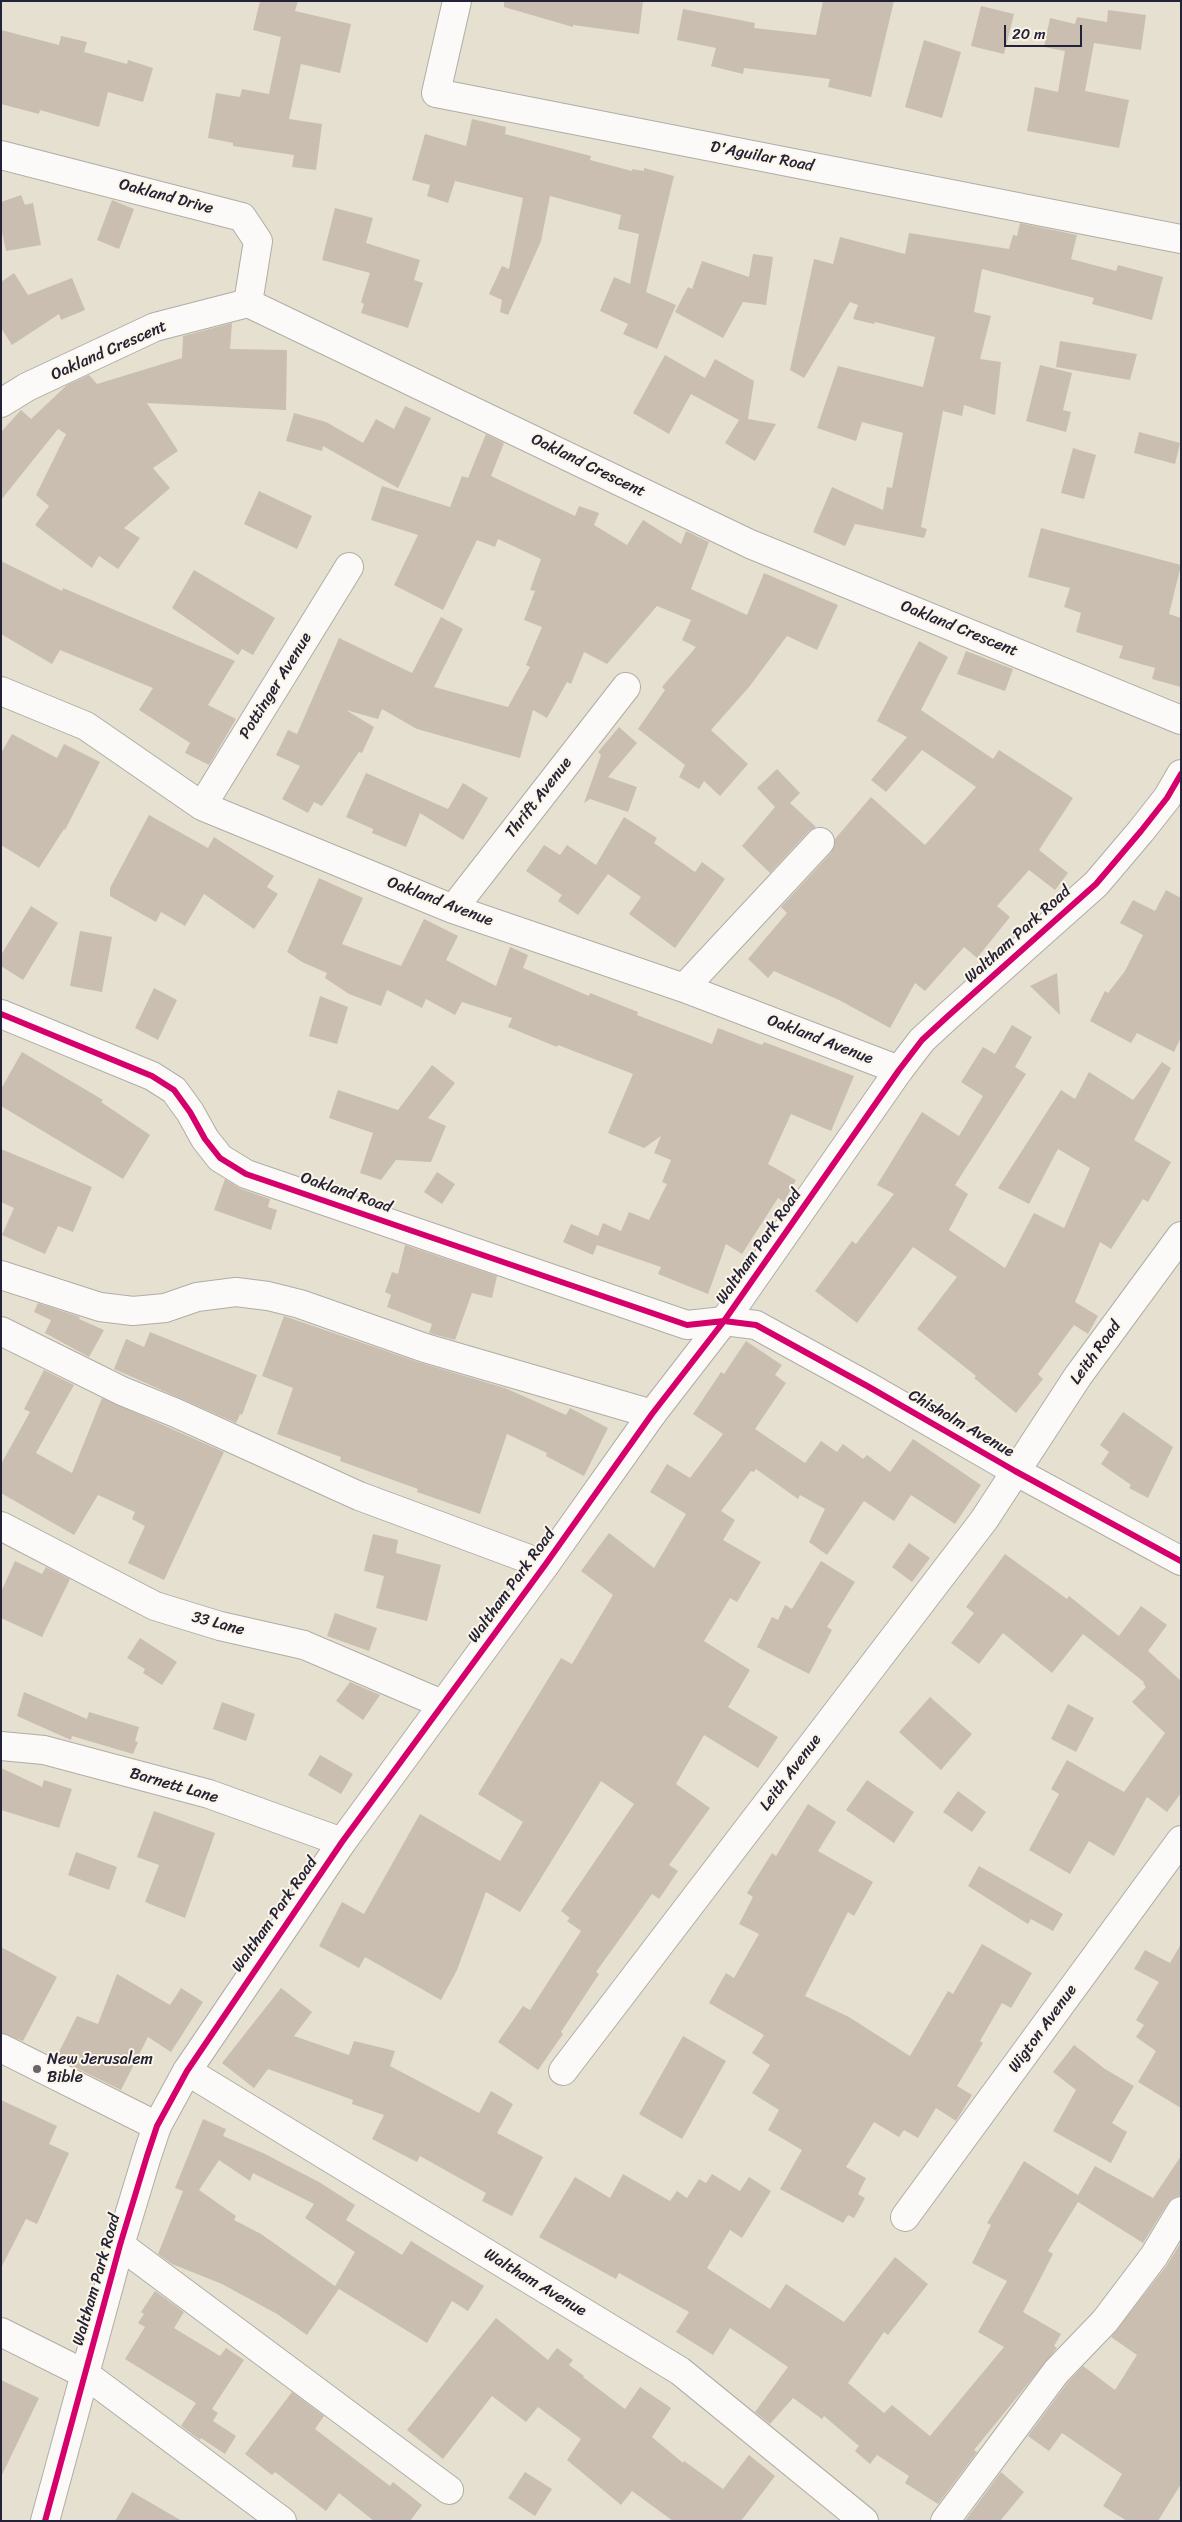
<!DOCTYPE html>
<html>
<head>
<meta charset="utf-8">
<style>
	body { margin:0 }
	#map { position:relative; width:1182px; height:2522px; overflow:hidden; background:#e5e0cf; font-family:Sriracha,sans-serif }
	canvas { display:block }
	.frame { position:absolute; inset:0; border:2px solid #22223b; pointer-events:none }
	.scale { position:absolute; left:1004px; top:25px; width:78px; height:22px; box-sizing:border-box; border:2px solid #22223b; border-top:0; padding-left:6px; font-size:15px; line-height:18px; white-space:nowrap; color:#22223b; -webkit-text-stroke:4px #fcf5e5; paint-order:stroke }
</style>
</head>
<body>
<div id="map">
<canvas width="1182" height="2522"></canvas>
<div class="frame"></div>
<div class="scale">20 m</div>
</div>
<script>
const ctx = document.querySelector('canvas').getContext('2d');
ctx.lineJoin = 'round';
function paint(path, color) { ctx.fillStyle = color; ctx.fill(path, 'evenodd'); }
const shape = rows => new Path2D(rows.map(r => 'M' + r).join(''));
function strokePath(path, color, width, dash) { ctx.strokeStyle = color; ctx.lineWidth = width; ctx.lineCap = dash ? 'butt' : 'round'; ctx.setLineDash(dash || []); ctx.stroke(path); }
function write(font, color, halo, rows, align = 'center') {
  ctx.font = font + ' Sriracha,sans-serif'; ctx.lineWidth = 4; ctx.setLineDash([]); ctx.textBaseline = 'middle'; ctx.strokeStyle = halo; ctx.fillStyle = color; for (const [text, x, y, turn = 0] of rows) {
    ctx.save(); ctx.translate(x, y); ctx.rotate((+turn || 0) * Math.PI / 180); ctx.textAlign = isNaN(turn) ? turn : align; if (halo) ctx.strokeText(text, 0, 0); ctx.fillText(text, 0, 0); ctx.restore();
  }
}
paint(shape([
	[260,1,298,1,295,11,351,24,340,73,301,64,289,119,322,124,316,170,292,167,294,155,233,146,233,143,208,138,216,93,240,97,242,89,269,94,281,37,253,30],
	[504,1,643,1,639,34,573,25,573,27,504,7],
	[823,1,894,1,871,97,828,87,830,79,744,68,743,74,711,66,716,48,677,40,683,9,755,23,754,28,816,35],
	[981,6,1014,14,1004,54,971,46],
	[1108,10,1146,15,1141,50,1094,43,1085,91,1129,100,1119,148,1027,131,1035,87,1058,92,1065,51,1044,47,1050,18,1075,24,1077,17,1107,22],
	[1,30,59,45,61,36,87,42,84,52,127,64,128,60,153,68,143,102,108,92,99,127,40,110,39,114,1,104],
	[924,40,961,52,942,118,905,107],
	[472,119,506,127,505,134,591,156,590,160,632,171,632,169,644,171,644,168,674,176,646,292,676,305,657,349,623,334,628,324,600,311,614,277,630,284,639,234,618,229,621,215,550,196,541,241,508,315,500,312,502,300,489,294,502,266,509,269,523,198,455,181,448,203,427,196,430,185,412,180,425,134,466,146],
	[21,195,25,205,33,203,41,245,6,251,1,227,1,202],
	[112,200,134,209,119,249,97,240],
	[335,208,373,218,366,243,420,260,414,280,423,283,408,328,361,313,364,304,361,302,370,273,322,260],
	[1020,223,1077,235,1071,259,1116,271,1118,265,1163,277,1152,320,1092,304,1094,298,982,269,974,312,991,316,980,359,1001,362,995,415,964,405,962,416,943,411,921,527,927,529,924,538,855,524,845,546,813,532,832,487,883,510,887,487,892,488,903,433,862,422,856,441,817,428,838,366,923,387,935,337,875,322,874,324,853,319,858,305,850,302,804,378,790,370,814,259,833,264,840,237,905,254,909,233,1009,249,1013,235,1017,236],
	[753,254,773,257,766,305,743,302,723,338,675,312,688,287,692,289,702,261,749,277],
	[14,273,28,295,72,278,85,310,61,320,59,314,12,345,1,328,1,282],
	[232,323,230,349,287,350,286,410,147,403,178,451,153,468,170,488,124,528,140,538,118,569,99,556,92,568,35,525,49,506,36,495,66,434,58,429,1,500,1,432,21,410,31,419,67,385,89,375,97,384,182,358,183,336],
	[1060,341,1137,354,1130,380,1056,367],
	[665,355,705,378,715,359,754,381,748,419,776,424,755,461,725,443,739,420,691,394,669,434,633,413],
	[1040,365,1072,373,1063,410,1071,412,1066,432,1026,421],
	[405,406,431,418,398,488,323,446,322,451,286,441,294,413,326,422,363,443,376,419,394,429],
	[1139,432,1180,443,1175,464,1134,453],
	[486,434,504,443,491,476,575,516,579,506,599,513,594,525,627,545,643,520,681,544,686,531,709,542,691,589,747,615,764,573,838,605,817,650,787,636,749,687,711,730,748,764,720,796,704,781,699,789,679,777,685,765,638,729,665,690,662,687,696,647,682,640,691,620,657,606,607,664,584,652,571,684,567,682,547,718,533,710,520,758,417,729,382,709,378,719,346,710,374,727,362,753,359,752,322,806,314,802,308,813,282,799,300,766,276,755,288,730,297,734,339,638,412,673,441,617,463,629,434,687,508,707,530,667,526,665,542,627,524,620,535,591,530,590,541,559,498,539,495,547,477,540,443,610,394,585,418,535,371,520,382,486,450,507,462,476,468,478],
	[1073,448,1096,455,1084,499,1061,493],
	[259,491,312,516,297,549,244,524],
	[1041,528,1181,565,1169,614,1181,618,1181,687,1152,679,1155,668,1119,658,1123,646,1076,632,1081,613,1064,607,1070,588,1028,577],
	[1,561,62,591,63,588,235,661,208,705,236,719,209,765,185,753,190,743,139,710,153,688,60,650,52,664,1,634],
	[194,570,275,618,253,655,242,649,238,655,172,608],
	[919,641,948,657,921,710,993,759,999,750,1073,798,1039,850,1068,873,1055,890,1029,870,997,906,1010,917,977,958,964,947,925,991,915,983,890,1028,841,1001,774,971,768,978,748,959,787,913,781,907,831,853,835,839,871,797,925,845,976,787,922,750,886,792,871,780,907,737,877,721],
	[966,651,1013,669,1005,691,957,674],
	[619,727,637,743,608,777,637,787,628,812,590,799,584,803,601,755,598,752],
	[12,734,57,758,64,744,100,762,65,830,64,829,39,868,1,845,1,753],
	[777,769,800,793,790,803,816,827,809,831,770,873,742,846,775,807,757,788],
	[366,773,448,809,463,783,488,798,463,840,420,813,406,847,372,833,373,829,346,817],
	[149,815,208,848,214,837,274,876,267,887,278,894,254,929,204,894,185,926,161,912,156,922,110,896,110,888],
	[624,817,657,838,654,843,695,872,702,862,725,879,675,948,629,914,641,897,608,874,578,915,558,901,562,895,526,871,544,845,560,855,567,845,596,865],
	[319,878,363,898,342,944,401,966,424,919,458,936,446,960,496,986,510,947,528,955,523,968,589,996,590,993,638,1012,637,1015,712,1044,718,1028,762,1045,764,1042,854,1076,831,1131,791,1114,768,1164,796,1180,784,1202,778,1198,742,1254,726,1244,708,1294,658,1274,661,1267,597,1245,593,1255,563,1242,571,1224,598,1236,603,1223,621,1231,629,1212,649,1220,667,1184,662,1182,671,1160,654,1153,661,1136,644,1148,608,1133,633,1074,558,1045,557,1047,508,1027,512,1018,462,1002,455,1015,426,999,422,1008,387,990,381,1006,349,994,325,978,327,973,302,962,287,952],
	[1166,890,1181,898,1181,1037,1174,1052,1137,1033,1131,1043,1090,1021,1105,991,1108,993,1125,971,1143,935,1120,923,1133,900,1155,911],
	[31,906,58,923,23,980,1,966,1,955],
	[80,931,112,937,102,992,70,986],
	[1057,973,1060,1015,1030,986],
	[154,988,177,1000,158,1040,135,1028],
	[320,996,348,1007,337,1044,309,1036],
	[1012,1025,1032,1037,1015,1067,1026,1074,955,1185,968,1194,949,1230,1005,1268,1034,1213,1064,1228,1090,1168,1058,1149,1029,1204,998,1188,1061,1090,1075,1099,1089,1072,1133,1100,1162,1062,1171,1068,1134,1140,1171,1162,1148,1202,1143,1199,1111,1249,1100,1242,1075,1302,1098,1316,1088,1334,1074,1325,1038,1374,1043,1379,1016,1413,974,1378,976,1376,917,1329,957,1277,913,1247,857,1323,815,1291,852,1241,856,1244,894,1194,877,1185,922,1112,959,1136,983,1096,961,1082,983,1047,995,1054],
	[22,1052,103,1100,101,1102,150,1135,123,1179,1,1106,1,1089],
	[432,1065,455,1083,428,1118,446,1126,431,1162,396,1160,381,1180,360,1173,373,1133,329,1118,338,1090,398,1110],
	[1,1149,92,1187,73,1232,58,1226,45,1254,2,1235,14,1208,1,1202],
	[437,1172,455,1184,442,1204,424,1192],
	[225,1179,241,1189,270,1199,268,1207,277,1210,271,1230,214,1210],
	[405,1245,497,1276,492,1298,472,1293,455,1340,429,1333,432,1324,387,1307,391,1295,385,1292,392,1272,398,1274],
	[38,1303,80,1317,79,1319,104,1330,89,1357,45,1333,51,1320,34,1312],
	[284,1316,418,1362,505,1388,566,1415,570,1408,608,1428,584,1476,546,1456,547,1453,507,1434,480,1514,417,1492,418,1489,340,1461,341,1457,277,1434,293,1388,262,1376],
	[150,1332,257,1375,242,1415,240,1414,236,1423,114,1369,126,1339,144,1347],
	[746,1341,782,1365,775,1375,786,1383,755,1429,805,1463,821,1441,837,1452,843,1444,863,1459,867,1455,890,1472,913,1439,981,1485,955,1524,911,1495,894,1521,864,1501,827,1555,809,1542,825,1509,800,1495,798,1499,756,1469,754,1472,751,1471,721,1511,735,1520,723,1540,761,1562,737,1602,730,1598,704,1641,750,1670,728,1707,778,1737,758,1768,704,1735,676,1784,710,1808,669,1865,678,1871,659,1899,652,1894,596,1972,599,1974,561,2032,563,2034,538,2070,498,2042,523,2006,530,2010,581,1931,567,1921,570,1918,561,1911,634,1804,601,1781,520,1912,486,1892,457,1970,441,2000,365,1957,359,1968,319,1946,342,1902,364,1914,420,1814,500,1861,523,1822,478,1794,561,1658,572,1664,613,1595,581,1571,609,1533,654,1568,686,1514,650,1492,667,1464,690,1478,723,1434,693,1414,721,1372,724,1374],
	[44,1370,74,1385,36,1453,72,1473,102,1398,224,1452,164,1580,128,1563,145,1526,132,1519,135,1512,98,1495,74,1535,1,1493,1,1464,30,1412,24,1409],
	[1123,1412,1173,1447,1148,1498,1129,1488,1131,1485,1101,1464,1109,1452,1100,1445],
	[373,1534,398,1540,396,1553,441,1565,427,1621,376,1608,384,1576,364,1571],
	[909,1543,930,1558,912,1582,892,1567],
	[1005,1554,1067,1599,1069,1596,1119,1636,1141,1606,1167,1625,1148,1651,1181,1681,1181,1793,1167,1812,1147,1797,1114,1856,1089,1841,1070,1874,1029,1850,1059,1794,1051,1789,1067,1760,1124,1792,1165,1733,1132,1702,1146,1687,1143,1683,1144,1682,1083,1634,1052,1673,1003,1633,979,1664,951,1643,974,1613,966,1607],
	[15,1561,42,1574,46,1567,70,1579,42,1637,1,1618,1,1592],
	[821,1561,855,1582,827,1627,832,1630,809,1674,757,1647,772,1617,778,1620,785,1605,792,1609],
	[335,1613,377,1628,369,1651,327,1636],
	[140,1638,177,1662,162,1685,143,1673,145,1669,127,1658],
	[350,1682,380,1695,363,1720,336,1701],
	[24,1692,87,1719,89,1712,139,1727,135,1741,138,1742,133,1754,72,1736,71,1740,17,1716],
	[930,1697,972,1734,941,1770,899,1732],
	[222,1702,255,1714,246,1741,213,1729],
	[1068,1704,1094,1718,1076,1752,1051,1739],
	[320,1755,353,1774,341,1794,308,1775],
	[1,1768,42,1787,44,1780,72,1789,59,1828,1,1810],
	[867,1780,914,1812,894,1843,846,1810],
	[958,1791,986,1812,972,1832,943,1812],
	[808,1804,836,1822,818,1851,873,1882,854,1916,848,1912,805,1996,849,2017,910,2056,948,1991,953,1994,982,1944,1032,1973,1011,2008,1002,2003,980,2041,983,2043,957,2086,972,2095,956,2121,936,2108,918,2138,904,2130,899,2137,874,2122,846,2167,866,2178,858,2194,865,2198,854,2218,848,2215,843,2223,780,2189,802,2150,768,2130,779,2110,752,2093,770,2065,752,2053,764,2035,709,2003,726,1973,734,1978,759,1934,739,1924,753,1897,747,1893,772,1853,776,1856],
	[154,1811,215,1833,185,1918,145,1902,159,1865,137,1857],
	[76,1852,117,1867,109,1890,68,1875],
	[979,1866,1063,1914,1053,1931,1031,1919,1028,1924,968,1886],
	[1181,1944,1181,2108,1138,2082,1156,2051,1136,2037,1144,2025,1136,2020,1159,1982,1134,1969,1145,1950,1170,1963],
	[1,1947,57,1977,23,2041,1,2033],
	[117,1974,170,2005,181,1988,203,2002,171,2052,148,2037,121,2090,56,2058,77,2016,98,2024],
	[281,1988,312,2012,294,2036,349,2055,354,2041,395,2051,390,2066,479,2113,491,2091,513,2104,497,2133,543,2157,512,2216,482,2201,486,2193,420,2156,417,2162,372,2139,384,2115,352,2104,353,2100,268,2069,254,2088,222,2063],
	[683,2036,726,2061,682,2139,639,2114],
	[1074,2045,1105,2069,1134,2086,1112,2123,1127,2132,1111,2163,1053,2131,1076,2090,1053,2072],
	[1,2100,57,2126,49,2144,69,2153,37,2224,26,2219,1,2268],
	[203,2119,226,2129,223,2136,263,2153,319,2182,355,2205,346,2220,402,2255,411,2241,484,2286,468,2311,452,2301,427,2343,339,2289,307,2335,277,2314,222,2284,172,2264,158,2254,183,2191,175,2188],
	[219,2160,250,2181,253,2173,314,2204,305,2218,355,2252,335,2286,261,2234,234,2220,236,2216,199,2190],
	[1181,2156,1181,2195,1173,2198,1168,2203,1143,2243,1078,2202,1048,2251,1053,2254,1023,2312,1061,2334,1054,2346,1057,2348,974,2450,977,2452,938,2504,905,2483,909,2476,877,2455,870,2464,855,2451,859,2446,824,2416,822,2419,793,2398,770,2424,755,2412,788,2367,730,2328,713,2355,676,2332,689,2312,619,2273,616,2279,539,2237,575,2177,610,2198,623,2174,670,2201,677,2191,687,2198,699,2179,706,2183,712,2174,740,2191,749,2177,771,2191,742,2238,730,2230,707,2268,770,2309,786,2284,844,2322,895,2257,928,2284,888,2335,884,2332,848,2383,884,2413,892,2405,930,2436,1004,2347,978,2332,1007,2281,972,2263,991,2225,987,2223,1024,2161,1078,2195,1095,2166,1153,2198],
	[1181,2242,1181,2484,1158,2521,1127,2521,1103,2506,1122,2474,1062,2433,1049,2451,1028,2436,1068,2382,1083,2366,1115,2390,1137,2355,1111,2337,1167,2265],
	[155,2291,184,2312,174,2328,220,2356,226,2348,244,2360,212,2409,218,2413,213,2421,236,2436,225,2454,201,2438,200,2440,181,2426,196,2403,125,2359,145,2327,138,2323,144,2314,141,2312],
	[496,2318,548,2360,557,2348,573,2360,569,2365,584,2376,583,2377,625,2409,640,2387,671,2408,652,2437,683,2463,684,2461,723,2489,749,2455,775,2476,741,2521,673,2521,632,2491,621,2505,567,2460,581,2439,538,2407,526,2422,492,2396,443,2459,407,2430],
	[1,2380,39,2398,1,2477],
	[292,2392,324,2416,315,2429,390,2486,393,2482,422,2505,410,2521,374,2521,339,2493,326,2511,275,2472,272,2475,245,2454],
	[525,2472,552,2489,535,2516,508,2498],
	[1001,2472,1024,2492,1000,2521,965,2521],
	[132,2492,182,2521,115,2521]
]), '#cabeb0');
const minor = shape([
	[457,1,436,93,1181,239],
	[1,155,242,217,258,241,248,303],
	[1,403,27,387,155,327,248,303,750,544,1181,720],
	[1,691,86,726,202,806,453,909,684,988,899,1070],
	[202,806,349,567],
	[453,909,626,687],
	[684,988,820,842],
	[1,1014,152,1076,174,1090,190,1112,205,1139,220,1158,246,1174,687,1325,724,1321,756,1325,869,1387,1015,1471,1181,1561],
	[1,1275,100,1307,133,1311,165,1308,197,1297,236,1292,268,1296,300,1304,425,1348,652,1414],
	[1,1331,122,1391,176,1413,359,1496,545,1565],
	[1,1526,155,1606,220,1626,304,1645,442,1704],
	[1,1746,44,1750,209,1794,342,1842],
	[1,2048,157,2126],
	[187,2071,680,2371,864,2521],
	[563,2071,984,1520,1078,1376,1181,1236],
	[905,2217,1181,1840],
	[120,2245,449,2490],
	[1,2332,85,2374,282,2521],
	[945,2521,1056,2372,1105,2321,1154,2256,1181,2211]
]);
const major = shape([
	[45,2521,120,2245,147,2156,157,2126,187,2071,342,1842,545,1565,652,1414,724,1321,899,1070,922,1040,948,1016,1096,884,1141,831,1167,798,1181,774]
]);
strokePath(minor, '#b0ada5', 30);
strokePath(major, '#b0ada5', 30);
strokePath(minor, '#fbfaf8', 28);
strokePath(major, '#fbfaf8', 28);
strokePath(shape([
	[1,1014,152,1076,174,1090,190,1112,205,1139,220,1158,246,1174,687,1325,724,1321,756,1325,869,1387,1015,1471,1181,1561],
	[45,2521,120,2245,147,2156,157,2126,187,2071,342,1842,545,1565,652,1414,724,1321,899,1070,922,1040,948,1016,1096,884,1141,831,1167,798,1181,774]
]), '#d6006c', 6);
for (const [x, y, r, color] of [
	[37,2069,5,"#66646f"]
]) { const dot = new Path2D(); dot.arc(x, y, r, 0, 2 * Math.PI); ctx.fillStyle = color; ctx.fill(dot); strokePath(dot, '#fcf5e5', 2); }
write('16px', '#22223b', '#fcf5e5', [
	["D'Aguilar Road",762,157,11],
	["Oakland Drive",166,197,15],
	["Oakland Crescent",109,351,-24],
	["Oakland Crescent",588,466,26],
	["Oakland Crescent",959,629,22],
	["Pottinger Avenue",276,686,-58],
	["Thrift Avenue",539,798,-52],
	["Oakland Avenue",440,902,21],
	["Waltham Park Road",1018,935,-42],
	["Oakland Avenue",820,1040,21],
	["Oakland Road",346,1193,19],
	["Waltham Park Road",759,1247,-55],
	["Leith Road",1096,1353,-54],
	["Chisholm Avenue",961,1424,30],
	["Waltham Park Road",512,1586,-54],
	["33 Lane",218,1624,15],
	["Leith Avenue",791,1773,-53],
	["Barnett Lane",174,1786,16],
	["Waltham Park Road",275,1915,-55],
	["Wigton Avenue",1043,2029,-54],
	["Waltham Park Road",97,2280,-74],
	["Waltham Avenue",535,2283,31]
]);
write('16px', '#22223b', '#fcf5e5', [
	["New Jerusalem",47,2060],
	["Bible",47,2078]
], 'left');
</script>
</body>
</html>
